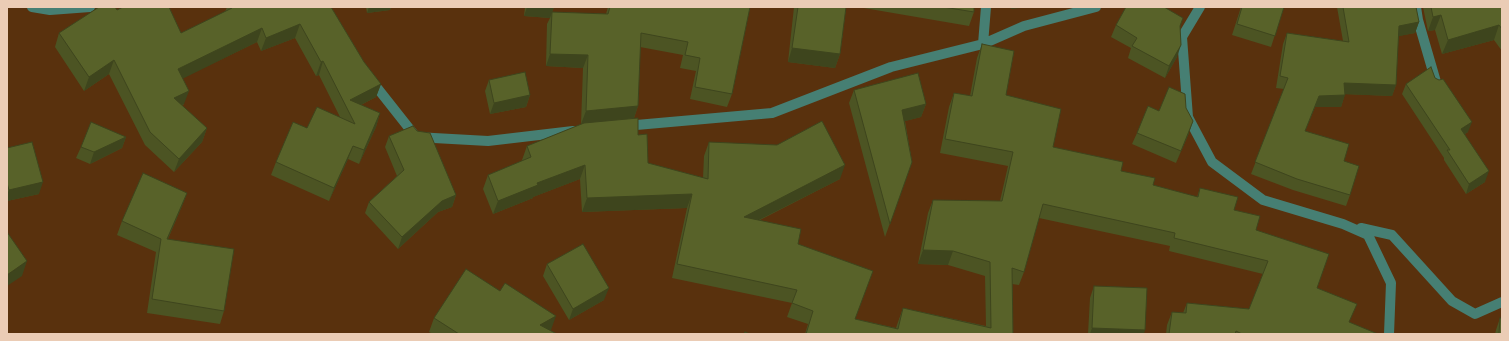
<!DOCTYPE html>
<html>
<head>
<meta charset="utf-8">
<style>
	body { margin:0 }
	#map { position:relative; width:1509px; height:341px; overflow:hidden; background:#59310d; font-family:"DejaVu Sans",sans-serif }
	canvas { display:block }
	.frame { position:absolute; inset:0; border:8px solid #ebccb5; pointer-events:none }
</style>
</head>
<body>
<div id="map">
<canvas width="1509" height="341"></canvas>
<div class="frame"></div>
</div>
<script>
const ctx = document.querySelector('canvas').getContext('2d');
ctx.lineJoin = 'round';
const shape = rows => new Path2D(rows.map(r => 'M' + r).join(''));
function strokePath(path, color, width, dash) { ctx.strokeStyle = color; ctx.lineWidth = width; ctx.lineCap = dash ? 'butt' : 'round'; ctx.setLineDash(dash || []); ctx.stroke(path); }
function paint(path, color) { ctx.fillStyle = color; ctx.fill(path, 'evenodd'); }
strokePath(shape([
	[32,7,50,10,90,7],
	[1200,7,1182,37,1188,117,1212,162,1263,200,1343,224,1368,235,1391,283,1389,334],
	[1416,7,1418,20,1436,82],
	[983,44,986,7],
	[371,80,416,137,488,141,573,131],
	[625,126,772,113,891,67,983,44,1024,26,1096,7],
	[1361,228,1392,235,1452,301,1475,314,1502,302]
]), '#467f73', 10);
paint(shape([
	[227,7,331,7,364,62,381,84,376,97,361,105,380,113,376,127,359,164,348,159,329,201,271,175,276,162,307,128,340,117,319,75,316,76,295,38,261,51,257,42,183,78,184,104,182,106,207,128,202,142,174,172,145,145,109,74,84,91,55,47,59,33,117,10,181,33,225,12],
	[366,7,391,7,390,10,367,13],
	[525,7,554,7,552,12,606,14,608,7,750,7,732,94,727,107,690,99,696,71,680,68,683,55,640,47,638,106,634,118,638,135,648,163,703,178,704,156,709,142,840,179,760,220,798,244,855,319,896,328,898,322,903,308,986,326,985,276,948,265,918,264,928,213,933,200,1000,201,1008,166,940,153,949,107,954,93,970,96,977,58,982,44,1006,95,1053,147,1121,171,1153,185,1197,197,1200,188,1234,210,1256,230,1317,288,1350,323,1378,334,1166,334,1167,325,1172,312,1183,313,1187,303,1249,309,1263,274,1169,251,1170,246,1039,218,1024,272,1019,285,1012,284,1013,334,805,334,808,324,787,317,792,303,672,278,687,208,582,212,580,179,533,197,533,198,493,214,483,189,488,175,522,161,522,160,527,146,583,124,581,124,583,68,546,66,547,24,550,18,524,16],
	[794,7,846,7,840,54,835,68,788,62],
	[858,7,974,7,974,12,969,26],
	[1241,7,1284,7,1271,47,1232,35],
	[1337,7,1396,7,1396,8,1419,22,1415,33,1398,36,1396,85,1392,96,1345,94,1341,107,1315,107,1305,131,1344,161,1350,195,1346,206,1293,190,1251,174,1284,89,1276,88,1283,44,1287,33,1343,41],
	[1423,7,1502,7,1502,51,1494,40,1442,54,1435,30,1428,31],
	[1116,25,1180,27,1177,57,1165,78,1128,58,1131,48,1111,37],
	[1435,78,1468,132,1465,134,1485,182,1466,194,1444,160,1444,158,1402,94,1406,84],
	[489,80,530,95,526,107,490,114,485,91],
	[854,90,926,104,921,117,905,121,912,162,885,237,849,103],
	[1159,111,1189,133,1176,163,1132,144,1137,133],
	[389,136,456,195,452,207,438,212,398,249,365,213,369,202,397,176,385,147],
	[126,137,122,148,90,164,76,158,81,147],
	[7,148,39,194,7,201],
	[187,193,182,206,168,239,224,311,220,324,147,313,156,252,117,235,122,221],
	[547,264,604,300,569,320,543,276],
	[1094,286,1144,334,1088,334,1090,298],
	[434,318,551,330,550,331,557,334,433,334,429,332],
	[1500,318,1502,334,1495,334,1496,330]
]), '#4c5423');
paint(shape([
	[369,7,391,7,390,10,367,13],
	[527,7,554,7,550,18,524,16],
	[1012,7,1028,7,1011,9],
	[1441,15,1435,30,1428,31,1433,17],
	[1419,22,1415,33,1395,37,1399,26],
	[300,24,295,38,261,51,266,38],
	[1499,25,1494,40,1442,54,1448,40],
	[262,28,257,42,174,83,178,69],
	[1181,45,1177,57,1165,78,1169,66],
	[792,48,840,54,835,68,788,62],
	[550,54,588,55,583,68,546,66],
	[114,60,109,74,84,91,89,77],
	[323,61,319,75,316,76,321,62],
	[1344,83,1396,85,1392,96,1340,94],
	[381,84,376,97,349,111,350,100],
	[189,91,184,104,169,112,174,98],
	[530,95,526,107,490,114,494,103],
	[1345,95,1341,107,1315,107,1301,142,1319,96],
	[926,104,921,117,898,123,902,110],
	[638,106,634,118,581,124,586,111],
	[380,113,376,127,359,164,364,150],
	[1193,121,1189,133,1176,163,1181,151],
	[1472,122,1468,132,1458,139,1461,129],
	[207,128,202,142,174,172,179,159],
	[126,137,122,148,90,164,94,152],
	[353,146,348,159,329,201,334,188],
	[585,165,580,179,533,197,533,198,493,214,498,201,537,183],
	[845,165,840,179,739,230,744,217],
	[1489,171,1485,182,1466,194,1469,184],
	[43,182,39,194,7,201,7,195,9,190],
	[187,193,182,206,162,252,167,239],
	[692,194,687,208,582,212,587,198],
	[456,195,452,207,438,212,398,249,402,237,442,201],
	[923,250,953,251,948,265,918,264],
	[27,261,22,276,7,286,7,275],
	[609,288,604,300,569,320,573,309],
	[556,316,551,330,544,334,540,325],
	[1092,328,1145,330,1144,334,1090,334]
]), '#3e451d');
const building = shape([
	[99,7,115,7,117,10,123,7,169,7,181,33,232,8,231,7,331,7,364,62,381,84,350,100,380,113,364,150,353,146,334,188,276,162,293,122,307,128,317,107,355,124,323,61,321,62,300,24,266,38,262,28,178,69,189,91,174,98,207,128,179,159,150,132,114,60,89,77,59,33,99,7],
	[610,7,750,7,732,94,695,87,700,58,685,55,688,42,641,33,638,106,586,111,588,55,550,54,552,12,608,14,610,7],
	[798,7,846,7,840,54,792,48,798,7],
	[943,7,974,7,974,12,943,7],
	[1126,7,1164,7,1183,18,1180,26,1181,45,1169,66,1132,46,1137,38,1116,25,1126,7],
	[1242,7,1284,7,1275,36,1237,24,1242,7],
	[1343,7,1396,7,1396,8,1397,7,1416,7,1419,22,1399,26,1396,85,1344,83,1345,95,1319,96,1305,131,1349,144,1344,161,1359,166,1350,195,1297,179,1255,162,1288,78,1280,76,1287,33,1349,42,1343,7],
	[1431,7,1502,7,1502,29,1499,25,1448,40,1441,15,1433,17,1431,7],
	[982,44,1014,51,1006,95,1061,109,1053,147,1123,162,1121,171,1155,178,1153,185,1198,197,1200,188,1238,197,1234,210,1260,216,1256,230,1329,254,1317,288,1357,304,1349,322,1378,334,1242,334,1236,331,1235,334,1169,334,1172,312,1186,313,1187,303,1249,309,1268,261,1174,238,1175,233,1043,204,1024,272,1012,268,1013,334,806,334,813,311,792,303,797,290,677,264,692,194,587,198,585,165,537,183,538,185,498,201,488,175,531,157,527,146,584,123,638,118,638,135,647,134,648,163,708,179,709,142,777,145,822,121,845,165,744,217,801,229,798,244,873,271,855,319,898,329,903,308,991,328,990,262,953,251,923,250,933,200,1002,201,1013,152,945,139,954,93,972,96,982,44],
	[1431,67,1435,78,1439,80,1443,79,1472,122,1461,129,1489,171,1469,184,1447,150,1450,150,1406,84,1431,67],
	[525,72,530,95,494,103,489,80,525,72],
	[918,73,926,104,902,110,912,162,890,224,854,90,918,73],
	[1169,87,1185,94,1186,108,1193,121,1181,151,1137,133,1148,106,1159,111,1169,87],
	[91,122,126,137,94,152,81,147,91,122],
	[413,126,417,131,430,133,456,195,442,201,402,237,369,202,404,170,389,136,413,126],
	[32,142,43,182,9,190,7,183,7,148,32,142],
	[143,173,187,193,167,239,234,249,224,311,152,299,161,239,122,221,143,173],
	[7,232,27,261,7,275,7,232],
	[583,244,609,288,573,309,547,264,583,244],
	[466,269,500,291,505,283,556,316,540,325,557,334,459,334,434,318,466,269],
	[1094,286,1147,288,1145,330,1092,328,1094,286],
	[1500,318,1502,318,1502,334,1499,334,1500,318],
	[745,332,750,334,744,334,745,332]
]);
paint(building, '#586229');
strokePath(building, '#3e451d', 1);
</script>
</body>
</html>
